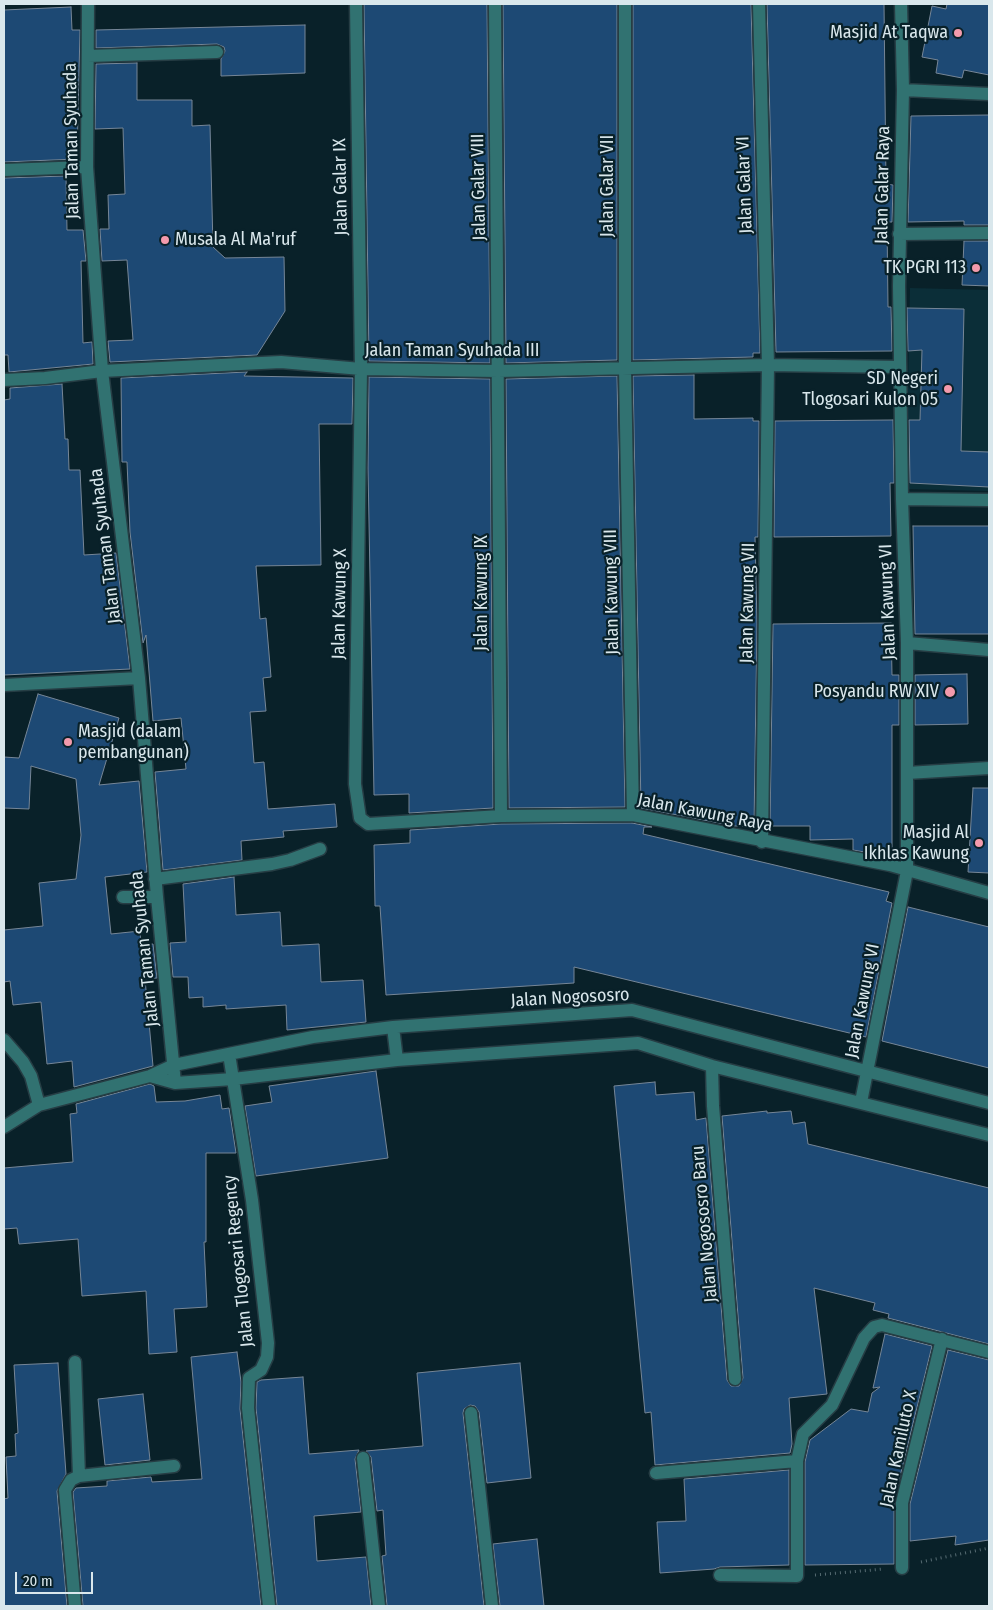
<!DOCTYPE html>
<html>
<head>
<meta charset="utf-8">
<style>
	body { margin:0 }
	#map { position:relative; width:993px; height:1610px; overflow:hidden; background:#092129; font-family:"Fira Sans Condensed",sans-serif }
	canvas { display:block }
	.frame { position:absolute; inset:0; border:5px solid #d9e7ec; pointer-events:none }
	.scale { position:absolute; left:15px; top:1572px; width:78px; height:22px; box-sizing:border-box; border:2px solid #d9e7ec; border-top:0; padding-left:6px; font-size:15px; line-height:18px; white-space:nowrap; color:#d9e7ec; -webkit-text-stroke:4px #092129; paint-order:stroke }
</style>
</head>
<body>
<div id="map">
<canvas width="993" height="1610"></canvas>
<div class="frame"></div>
<div class="scale">20 m</div>
</div>
<script>
const ctx = document.querySelector('canvas').getContext('2d');
ctx.lineJoin = 'round';
function paint(path, color) { ctx.fillStyle = color; ctx.fill(path, 'evenodd'); }
const shape = rows => new Path2D(rows.map(r => 'M' + r).join(''));
function strokePath(path, color, width, dash) { ctx.strokeStyle = color; ctx.lineWidth = width; ctx.lineCap = dash ? 'butt' : 'round'; ctx.setLineDash(dash || []); ctx.stroke(path); }
function write(font, color, halo, rows, align = 'center') {
  ctx.font = font + ' "Fira Sans Condensed",sans-serif'; ctx.lineWidth = 4.5; ctx.setLineDash([]); ctx.textBaseline = 'middle'; ctx.strokeStyle = halo; ctx.fillStyle = color; for (const [text, x, y, turn = 0] of rows) {
    ctx.save(); ctx.translate(x, y); ctx.rotate((+turn || 0) * Math.PI / 180); ctx.textAlign = isNaN(turn) ? turn : align; if (halo) ctx.strokeText(text, 0, 0); ctx.fillText(text, 0, 0); ctx.restore();
  }
}
paint(shape([
	[910,288,989,290,989,491,906,489]
]), '#0b2e38');
const building = shape([
	[364,4,487,4,490,363,369,361,364,4],
	[503,4,617,4,617,360,506,363,503,4],
	[633,4,751,4,760,353,753,353,753,357,633,360,633,4],
	[767,4,884,4,886,184,893,185,892,222,887,222,888,307,891,307,892,351,776,352,767,4],
	[947,4,989,4,989,75,964,70,962,78,936,73,938,60,922,57,932,6,946,9,947,4],
	[71,7,72,30,80,30,77,159,4,162,4,10,71,7],
	[305,25,305,73,221,76,221,59,225,51,224,47,217,44,96,48,96,30,305,25],
	[137,63,137,100,192,100,192,126,210,125,213,247,225,258,284,257,285,311,257,355,110,362,108,341,133,340,127,260,102,261,100,229,109,229,108,195,125,194,123,128,95,129,96,64,137,63],
	[989,115,989,225,964,225,964,221,908,222,911,116,989,115],
	[66,176,67,230,83,230,86,261,81,261,83,343,92,342,93,364,9,372,8,355,4,355,4,178,66,176],
	[964,241,989,241,989,286,962,285,964,241],
	[907,308,964,309,961,451,989,452,989,487,910,483,909,420,920,420,922,350,908,351,907,308],
	[247,372,244,376,353,378,352,424,319,424,321,565,256,566,260,619,266,618,271,677,263,678,266,711,250,712,254,763,264,762,268,809,335,804,337,827,283,831,284,837,241,841,242,860,163,870,155,772,186,769,181,718,153,721,146,635,143,643,130,532,127,462,122,462,121,378,247,372],
	[694,375,694,419,753,418,753,421,759,421,758,537,755,537,757,624,754,826,735,826,641,808,633,376,694,375],
	[617,376,625,807,509,808,506,379,617,376],
	[369,377,490,379,493,808,409,813,409,794,374,795,368,468,369,377],
	[62,384,65,439,68,439,69,470,80,470,84,555,116,553,130,669,4,675,4,400,10,399,10,388,62,384],
	[893,420,894,483,890,483,891,536,774,537,775,421,893,420],
	[913,526,989,526,989,634,915,634,913,526],
	[891,623,892,675,899,675,899,725,892,725,892,852,870,853,853,850,853,839,810,840,810,826,770,826,773,624,891,623],
	[967,674,968,724,915,725,915,675,967,674],
	[38,694,119,718,99,785,139,781,147,872,105,877,111,934,140,931,141,945,153,944,157,978,145,979,153,1066,74,1087,72,1061,47,1064,41,1002,13,1005,10,981,4,982,4,930,43,926,39,883,76,879,81,835,76,779,31,766,29,809,4,808,4,757,19,758,38,694],
	[973,788,989,788,989,873,968,872,973,788],
	[632,823,652,827,644,827,643,834,889,892,886,901,892,903,866,1037,574,967,574,983,386,995,380,906,375,906,374,845,410,843,410,830,501,824,632,823],
	[234,877,236,915,280,912,282,946,319,944,321,982,363,980,366,1022,287,1030,286,1005,226,1009,226,1005,203,1007,203,997,189,998,188,977,173,977,170,943,186,942,183,884,234,877],
	[908,907,989,927,989,1068,882,1041,908,907],
	[376,1071,388,1158,256,1176,245,1106,272,1102,269,1086,376,1071],
	[655,1082,656,1095,694,1092,696,1120,706,1118,727,1380,731,1386,739,1386,743,1378,722,1116,767,1111,767,1113,791,1111,793,1124,805,1122,808,1144,989,1188,989,1344,888,1318,889,1314,873,1310,875,1303,814,1288,827,1394,789,1398,792,1444,790,1453,655,1465,651,1412,645,1413,614,1086,655,1082],
	[150,1084,154,1086,156,1102,185,1101,220,1095,222,1109,229,1108,236,1153,206,1153,206,1242,204,1242,207,1307,174,1309,177,1352,149,1354,146,1291,82,1296,78,1239,19,1244,17,1228,4,1229,4,1168,73,1162,70,1114,77,1113,76,1104,150,1084],
	[885,1334,932,1346,894,1501,894,1564,805,1565,805,1462,810,1440,851,1409,868,1412,872,1393,880,1387,873,1388,885,1334],
	[948,1350,989,1360,989,1540,955,1545,956,1536,910,1541,910,1504,948,1350],
	[237,1352,241,1382,240,1409,261,1606,83,1606,73,1492,76,1488,107,1486,107,1481,151,1477,152,1482,202,1479,191,1357,237,1352],
	[58,1363,66,1474,57,1491,67,1606,4,1606,4,1499,8,1498,6,1457,16,1456,15,1434,18,1433,14,1365,58,1363],
	[520,1363,531,1478,487,1483,479,1412,475,1406,470,1405,464,1409,463,1413,484,1606,387,1606,382,1556,386,1555,383,1510,377,1511,371,1457,366,1451,423,1446,417,1373,520,1363],
	[303,1377,309,1454,359,1450,355,1459,361,1512,314,1516,317,1561,366,1557,371,1606,277,1606,256,1408,257,1382,261,1380,303,1377],
	[143,1394,150,1460,105,1465,98,1399,143,1394],
	[789,1470,789,1565,720,1567,714,1569,660,1573,657,1522,686,1521,684,1479,789,1470],
	[537,1539,544,1606,500,1606,493,1544,537,1539]
]);
paint(building, '#1d4974');
strokePath(building, '#768697', 1);
const minor = shape([
	[88,4,87,167,102,371,139,678,157,897,175,1083],
	[356,4,361,369,355,784,360,818,368,824,501,816,633,815,890,865,989,893],
	[495,4,501,816],
	[625,4,625,368,633,815],
	[759,4,768,365,762,842],
	[88,56,217,52],
	[903,90,989,94],
	[4,170,87,167],
	[899,234,989,233],
	[4,380,45,378,102,371,281,362,361,369,498,371,768,365,900,367],
	[902,499,989,500],
	[907,643,989,650],
	[4,685,139,678],
	[907,773,989,768],
	[155,879,272,864,290,860,320,849],
	[123,897,157,897],
	[393,1027,397,1060],
	[4,1040,23,1062,31,1076,39,1105],
	[229,1054,252,1200,268,1343,267,1357,261,1370,249,1378,248,1408,269,1606],
	[712,1066,713,1106,735,1379],
	[150,1076,175,1083,233,1079,397,1060,638,1043,712,1066,989,1135],
	[861,1102,907,871,907,643,902,499,899,286,903,90,901,4],
	[4,1127,39,1105,150,1076,174,1065,313,1037,393,1027,632,1010,989,1103],
	[75,1362,79,1476],
	[471,1413,492,1606],
	[363,1458,379,1606],
	[656,1473,797,1461],
	[902,1568,902,1503,942,1339],
	[720,1575,797,1576,797,1461,803,1434,832,1405,864,1338,874,1327,882,1325,989,1352],
	[75,1606,65,1490,71,1480,79,1476,174,1466]
]);
strokePath(minor, '#263d44', 15);
strokePath(shape([
	[921,1562,989,1548],
	[815,1575,884,1569]
]), '#566b72', 3, [1, 4]);
strokePath(minor, '#317271', 12);
for (const [x, y, r, color] of [
	[958,33,5,"#f39aac"],
	[165,240,5,"#f39aac"],
	[976,268,5,"#f39aac"],
	[948,389,5,"#f39aac"],
	[950,692,6,"#f39aac"],
	[68,742,5,"#f39aac"],
	[979,843,5,"#f39aac"]
]) { const dot = new Path2D(); dot.arc(x, y, r, 0, 2 * Math.PI); ctx.fillStyle = color; ctx.fill(dot); strokePath(dot, '#092129', 2); }
write('18px', '#d9e7ec', '#092129', [
	["Masjid At Taqwa",948,33],
	["Musala Al Ma'ruf",175,240,"left"],
	["TK PGRI 113",966,268],
	["SD Negeri",938,379],
	["Tlogosari Kulon 05",938,400],
	["Posyandu RW XIV",939,692],
	["Masjid (dalam",78,732,"left"],
	["pembangunan)",78,753,"left"],
	["Masjid Al",969,833],
	["Ikhlas Kawung",969,854]
], 'right');
write('18px', '#d9e7ec', '#092129', [
	["Jalan Taman Syuhada",72,141,-91],
	["Jalan Galar VI",745,185,-92],
	["Jalan Galar Raya",883,185,-89],
	["Jalan Galar VII",608,186,-90],
	["Jalan Galar IX",341,187,-91],
	["Jalan Galar VIII",479,187,-91],
	["Jalan Taman Syuhada III",452,351],
	["Jalan Taman Syuhada",106,546,-97],
	["Jalan Kawung VIII",612,592,-91],
	["Jalan Kawung IX",482,593,-90],
	["Jalan Kawung VI",888,602,-92],
	["Jalan Kawung VII",748,603,-89],
	["Jalan Kawung X",340,604,-89],
	["Jalan Kawung Raya",705,813,11],
	["Jalan Taman Syuhada",145,949,-96],
	["Jalan Nogososro",570,998,-3],
	["Jalan Kawung VI",863,1001,-79],
	["Jalan Nogososro Baru",705,1224,-95],
	["Jalan Tlogosari Regency",239,1261,-96],
	["Jalan Kamiluto X",899,1449,-78]
]);
</script>
</body>
</html>
